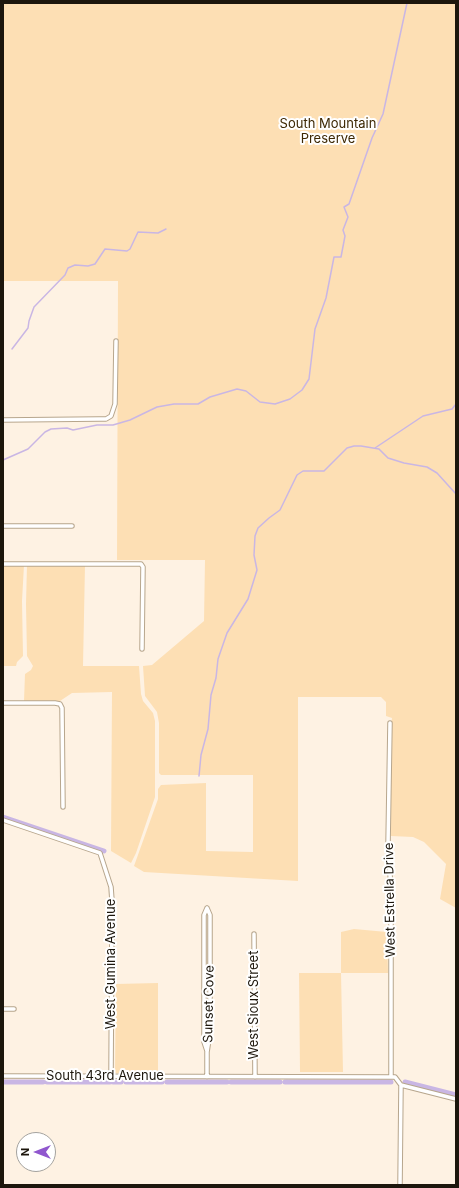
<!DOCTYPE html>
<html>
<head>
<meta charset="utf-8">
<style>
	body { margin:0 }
	#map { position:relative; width:459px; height:1188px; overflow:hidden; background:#fef2e3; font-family:Inter,sans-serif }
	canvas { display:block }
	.frame { position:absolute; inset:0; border:4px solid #1c160c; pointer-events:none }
	.north { position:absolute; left:16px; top:1132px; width:40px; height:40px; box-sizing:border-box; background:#fff; border:1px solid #a4a29e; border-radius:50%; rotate:270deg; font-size:11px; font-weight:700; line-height:16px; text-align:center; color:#1c160c }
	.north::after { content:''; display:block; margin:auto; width:14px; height:18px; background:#9057ce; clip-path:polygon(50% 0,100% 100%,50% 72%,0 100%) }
</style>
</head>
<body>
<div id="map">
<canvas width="459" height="1188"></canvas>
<div class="frame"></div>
<div class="north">N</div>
</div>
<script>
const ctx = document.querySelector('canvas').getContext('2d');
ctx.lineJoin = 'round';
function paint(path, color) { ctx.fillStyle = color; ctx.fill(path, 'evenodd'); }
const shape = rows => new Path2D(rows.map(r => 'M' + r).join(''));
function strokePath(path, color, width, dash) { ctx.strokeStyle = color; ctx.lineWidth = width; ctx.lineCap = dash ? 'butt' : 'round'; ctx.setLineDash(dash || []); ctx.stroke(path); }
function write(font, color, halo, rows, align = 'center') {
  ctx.font = font + ' Inter,sans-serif'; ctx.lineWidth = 4; ctx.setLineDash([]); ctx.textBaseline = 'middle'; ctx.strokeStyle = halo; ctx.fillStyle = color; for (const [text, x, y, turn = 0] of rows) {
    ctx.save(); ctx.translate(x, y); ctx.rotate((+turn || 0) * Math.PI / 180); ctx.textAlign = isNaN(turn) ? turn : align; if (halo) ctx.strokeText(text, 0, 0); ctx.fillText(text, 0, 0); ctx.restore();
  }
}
paint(shape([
	[3,3,456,3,456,908,440,899,446,864,424,842,413,837,391,836,390,736,392,718,386,716,386,702,381,697,298,697,298,881,144,872,134,866,158,799,158,789,161,785,206,783,206,851,253,852,253,775,161,775,159,773,159,723,157,712,145,696,143,666,152,665,204,621,205,560,117,560,118,281,3,281],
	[3,565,24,565,22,601,23,656,17,662,16,666,3,666],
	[27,565,85,565,83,666,139,666,141,694,143,701,153,713,155,721,155,797,136,853,131,863,111,851,112,692,72,693,60,701,24,701,25,674,31,670,33,666,27,656,26,604],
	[354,929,387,932,388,973,341,973,343,1072,300,1072,299,973,341,973,341,932],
	[158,983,158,1074,115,1073,116,984]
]), '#fddfb4');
strokePath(shape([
	[12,349,28,328,29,321,34,307,65,275,68,268,75,265,88,266,95,264,105,249,127,251,130,249,138,232,158,233,166,229],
	[375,448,423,416,452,409,456,404],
	[3,460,28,449,45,432,51,429,67,428,73,430,97,425,113,425,130,420,157,407,174,404,198,404,210,397,237,389,246,391,260,402,275,404,290,399,302,390,309,379,315,329,326,298,334,257,341,257,345,236,343,230,348,217,344,207,349,204,372,138,383,114,407,3],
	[199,776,201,755,208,729,211,695,216,678,218,659,227,633,248,599,257,570,254,555,255,536,258,528,269,518,280,510,297,475,303,471,324,471,347,448,354,446,361,446,379,449,388,458,404,463,427,467,437,473,456,494]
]), '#c9b6e4', 1.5);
strokePath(shape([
	[3,817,104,851],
	[3,1082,43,1082],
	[47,1082,110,1082],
	[113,1082,121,1082],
	[126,1082,162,1082],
	[167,1082,227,1082],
	[231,1082,280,1082],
	[285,1082,391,1082],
	[405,1082,456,1095]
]), '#c9b6e4', 5);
const street = shape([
	[3,420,99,419,106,419,111,416,115,404,116,341],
	[3,526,72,526],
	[3,564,141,564,143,567,142,649],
	[3,703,55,703,60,704,62,708,63,807],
	[390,723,388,845,391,889,391,1077],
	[3,820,100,853,111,887,112,901,111,1076],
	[207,908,210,915,210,1033,207,1052,207,1077],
	[207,908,204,915,204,1042,207,1051],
	[254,934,255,1077],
	[3,1009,14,1009],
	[3,1076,395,1077,401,1085,400,1185],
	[401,1085,456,1099]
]);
strokePath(street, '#b7a68d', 5.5);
strokePath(street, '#fff', 3.5);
write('13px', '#3d2804', '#fff', [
	["South Mountain",328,124],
	["Preserve",328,139]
]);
write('13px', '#1c160c', '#fff', [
	["West Estrella Drive",390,900,-91],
	["West Gumina Avenue",111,964,-90],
	["Sunset Cove",209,1004,-89],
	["West Sioux Street",254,1005,-90],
	["South 43rd Avenue",105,1076]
]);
</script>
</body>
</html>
